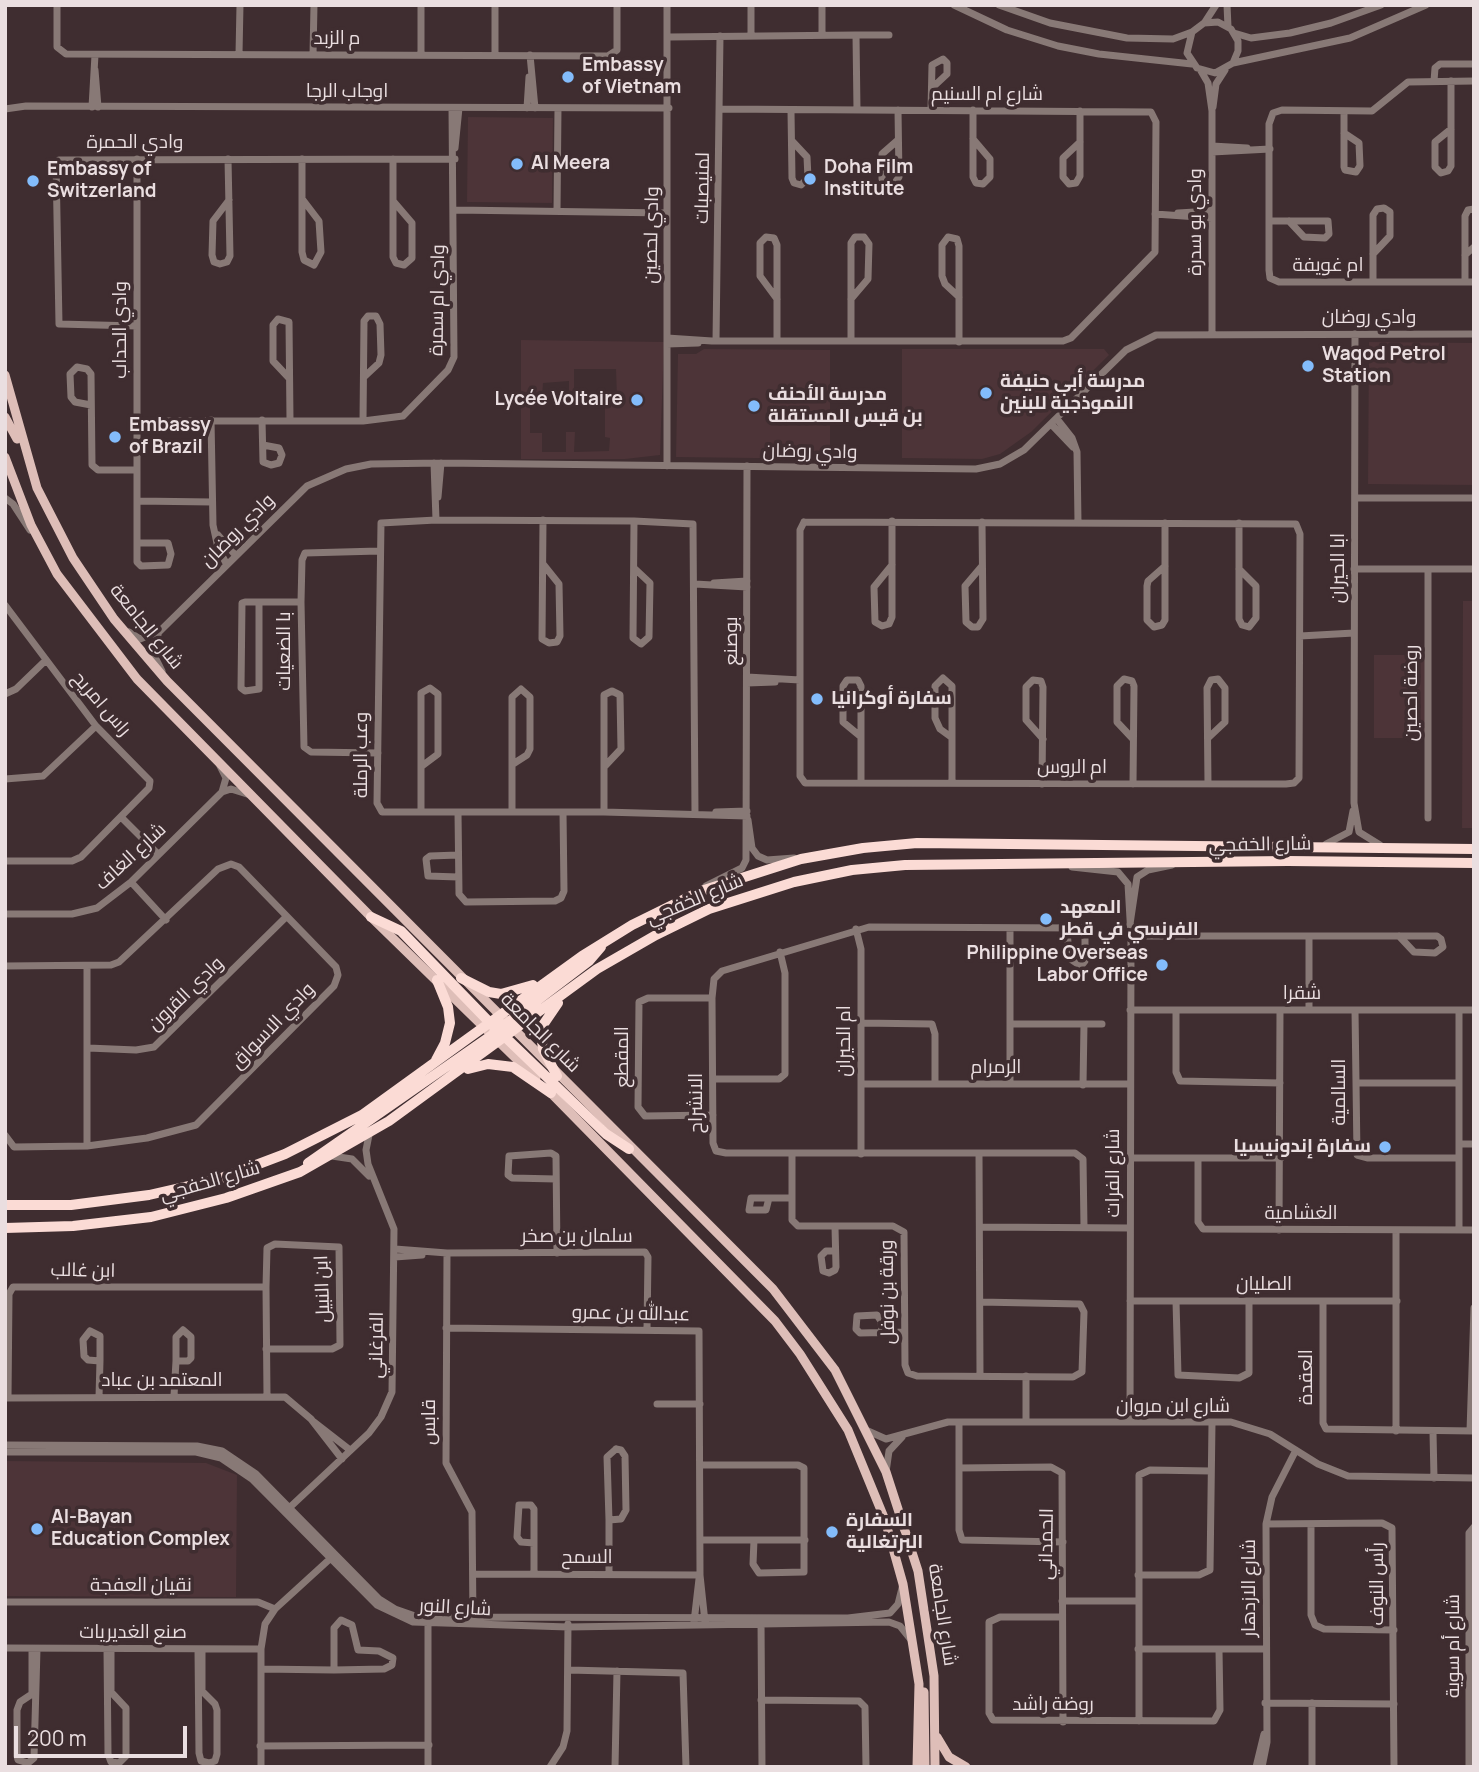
<!DOCTYPE html>
<html>
<head>
<meta charset="utf-8">
<style>
	body { margin:0 }
	#map { position:relative; width:1479px; height:1772px; overflow:hidden; background:#3f2d30; font-family:Manrope,sans-serif }
	canvas { display:block }
	.frame { position:absolute; inset:0; border:7px solid #eadee0; pointer-events:none }
	.scale { position:absolute; left:14px; top:1726px; width:173px; height:32px; box-sizing:border-box; border:4px solid #eadee0; border-top:0; padding-left:9px; font-size:21px; line-height:24px; white-space:nowrap; color:#eadee0; -webkit-text-stroke:5px #3f2d30; paint-order:stroke }
</style>
</head>
<body>
<div id="map">
<canvas width="1479" height="1772"></canvas>
<div class="frame"></div>
<div class="scale">200 m</div>
</div>
<script>
const ctx = document.querySelector('canvas').getContext('2d');
ctx.lineJoin = 'round';
function paint(path, color) { ctx.fillStyle = color; ctx.fill(path, 'evenodd'); }
const shape = rows => new Path2D(rows.map(r => 'M' + r).join(''));
function strokePath(path, color, width, dash) { ctx.strokeStyle = color; ctx.lineWidth = width; ctx.lineCap = dash ? 'butt' : 'round'; ctx.setLineDash(dash || []); ctx.stroke(path); }
function write(font, color, halo, rows, align = 'center') {
  ctx.font = font + ' Manrope,Cairo,sans-serif'; ctx.lineWidth = 7; ctx.setLineDash([]); ctx.textBaseline = 'middle'; ctx.strokeStyle = halo; ctx.fillStyle = color; for (const [text, x, y, turn = 0] of rows) {
    ctx.save(); ctx.translate(x, y); ctx.rotate((+turn || 0) * Math.PI / 180); ctx.textAlign = isNaN(turn) ? turn : align; if (halo) ctx.strokeText(text, 0, 0); ctx.fillText(text, 0, 0); ctx.restore();
  }
}
paint(shape([
	[468,117,553,118,552,203,467,202],
	[521,340,664,342,660,455,625,459,521,459],
	[574,369,616,369,617,398,612,398,611,403,605,403,605,437,610,438,609,451,574,452,575,432,566,432,566,452,542,452,542,433,530,433,530,404,547,403,547,398,542,397,543,383,569,381,569,402,574,402],
	[1369,342,1474,343,1474,485,1368,484],
	[704,349,830,350,830,459,676,457,678,354,696,354],
	[902,349,1104,349,1109,355,1031,432,1000,454,982,459,902,458],
	[1463,601,1474,601,1474,828,1462,828],
	[1374,655,1425,655,1426,738,1374,738],
	[5,1461,206,1463,237,1475,236,1597,5,1596]
]), '#4d3438');
strokePath(shape([
	[57,5,57,47,66,54,608,56,617,50,617,5],
	[667,5,667,466],
	[751,5,751,35],
	[954,5,1007,30,1058,46,1099,54,1192,64],
	[999,5,1050,23,1127,38,1173,39,1192,32,1204,23,1218,22,1231,29,1238,41,1238,51,1233,63,1215,73,1197,68,1187,53,1192,32],
	[1227,5,1228,27],
	[1205,22,1216,5],
	[1234,33,1251,38,1290,33,1331,23,1381,5],
	[822,35,822,5],
	[856,35,889,35],
	[669,37,856,35,857,110],
	[239,54,240,5],
	[313,55,314,5],
	[421,55,421,5],
	[495,55,495,5],
	[530,55,535,108],
	[1233,63,1350,38,1426,5],
	[95,70,98,107],
	[1201,71,1208,83,1212,111,1212,334],
	[1434,81,1435,68,1440,64,1474,64],
	[1474,81,1408,82,1372,111,1282,110,1273,113,1269,124,1269,270,1270,278,1279,282,1474,282],
	[92,107,95,55],
	[1213,107,1216,84,1225,70],
	[527,108,529,77],
	[5,109,26,106,669,108],
	[898,110,899,177,894,184,887,184,882,179,882,154,898,140],
	[931,110,932,65,943,59,947,63,947,74,932,88],
	[791,111,792,178,794,183,801,185,808,178,807,157,792,141],
	[1344,112,1344,167,1345,170,1356,172,1360,166,1359,143,1344,133],
	[1451,129,1435,142,1435,167,1441,173,1448,171,1451,166,1451,81],
	[973,139,990,159,990,177,983,184,976,183,973,177,973,110],
	[1080,142,1063,158,1063,177,1069,184,1076,183,1080,176,1080,111],
	[1212,146,1247,148],
	[455,148,459,108],
	[1212,152,1270,149],
	[228,159,230,256,227,262,220,264,214,262,212,255,213,221,229,200],
	[302,159,302,252,304,260,314,265,321,252,319,221,303,200],
	[393,159,393,257,396,263,404,265,412,258,412,223,394,202],
	[455,210,667,213],
	[557,211,558,108],
	[1178,213,1212,211],
	[1155,214,1212,218],
	[1270,221,1328,221,1329,234,1325,238,1304,237,1289,221],
	[1373,254,1390,236,1390,212,1384,208,1377,209,1373,215,1373,282],
	[1465,255,1474,247],
	[1465,282,1465,216,1468,210,1474,209],
	[851,299,868,279,869,244,864,237,855,237,851,243,851,341],
	[137,326,59,324,56,163,59,160,455,159],
	[1355,334,1354,803,1359,832,1380,845],
	[667,338,712,341,1063,341,1071,338,1155,252,1156,122,1151,112,720,109],
	[716,341,720,36],
	[777,341,777,245,774,238,766,237,760,243,760,276,777,299],
	[959,342,959,246,957,239,948,237,942,245,942,276,945,284,959,297],
	[667,344,698,343],
	[289,378,273,361,273,325,278,319,289,322,290,420],
	[91,405,75,402,71,397,70,374,77,367,87,369,91,374,92,465,98,470,137,470],
	[1057,419,1072,438,1077,452,1078,523],
	[211,420,213,525,218,548,227,565],
	[262,420,263,462,271,465,279,463,282,455,279,448,263,445],
	[137,421,363,421,403,416,448,370,454,357,452,108],
	[363,421,364,321,368,316,376,316,380,324,381,355,379,363,364,377],
	[1052,425,1073,447],
	[434,463,436,520],
	[438,497,441,463],
	[5,498,13,504,30,530],
	[1355,498,1474,498],
	[137,501,212,502],
	[543,520,542,639,549,643,557,642,560,636,559,584,543,564],
	[804,522,1296,524,1300,534,1299,778,1294,783,1286,784,805,783,800,776,800,530,804,522],
	[1165,523,1165,620,1162,625,1154,627,1147,620,1147,586,1148,581,1165,566],
	[218,535,236,556],
	[137,543,168,543,171,554,168,565,141,566,137,562,137,159],
	[892,565,874,587,875,622,882,626,889,624,892,617,892,521],
	[982,566,965,586,966,622,972,627,978,627,983,619,982,522],
	[634,568,650,583,649,637,641,644,633,638,634,521],
	[1239,569,1256,586,1256,618,1249,627,1242,625,1239,619,1239,523],
	[1354,569,1474,569],
	[714,583,747,581],
	[695,584,747,587],
	[259,603,259,689,245,691,241,688,242,603,245,602,301,602],
	[5,605,96,726,150,781,149,788,81,857,72,861,5,861],
	[159,631,153,653,162,671],
	[129,632,140,639,160,631,307,486,346,469,371,464,441,463,976,469,1000,464,1024,450,1126,350,1156,335,1474,334],
	[1300,636,1354,633],
	[747,677,800,680],
	[747,683,775,682],
	[5,694,16,689,45,661],
	[860,736,843,722,843,686,847,680,858,680,861,686,861,783],
	[951,737,940,729,935,718,935,686,943,678,952,686,952,783],
	[1133,739,1117,722,1117,686,1124,679,1132,681,1134,686,1133,784],
	[378,753,311,752,304,747,301,602,302,560,305,553,379,551],
	[220,766,226,778,222,792],
	[5,779,43,776,96,726],
	[1042,784,1043,687,1041,681,1033,680,1026,687,1026,720,1043,739],
	[1208,784,1207,688,1211,680,1218,679,1225,688,1225,722,1208,738],
	[421,812,421,693,430,688,438,694,438,754,422,766],
	[458,812,459,894,466,902,555,901,561,898,564,891,563,812],
	[512,812,512,697,521,689,530,697,530,749,527,755,513,764],
	[604,812,604,695,612,691,620,695,621,749,605,766],
	[716,812,747,811],
	[695,813,693,524,634,521,436,520,381,523,377,803,382,812,604,812,747,816],
	[121,817,158,854],
	[1428,818,1428,569],
	[748,820,752,848,758,856,767,860,794,858],
	[1326,844,1349,832,1353,811],
	[458,855,430,856,426,859,428,876,458,877],
	[1072,867,1118,872,1128,884,1131,936,1130,1422],
	[131,882,166,920],
	[706,886,742,868,746,860,747,466],
	[5,914,72,914,97,908,131,882,222,792,231,789,247,794],
	[1130,924,1137,877,1148,870,1172,865],
	[1010,928,1010,1084],
	[1067,928,1069,958,1081,966,1085,961,1085,935,1080,928,869,927,722,971,714,979,712,998,713,1143,716,1151,726,1153,1075,1153,1083,1159,1084,1227],
	[856,929,861,949,861,1154],
	[1131,936,1437,936,1441,939,1443,947,1435,953,1414,952,1399,936],
	[5,966,111,965,119,962,218,869,231,864,239,867,336,967,338,975,334,986,196,1125,147,1138,87,1146,14,1147,5,1135],
	[87,966,87,1146],
	[712,998,648,998,639,1002,638,1107,645,1116,713,1115],
	[1130,1010,1474,1010],
	[1176,1010,1176,1072,1180,1081,1280,1083],
	[1309,1010,1309,936],
	[1355,1010,1357,1155,1368,1158,1459,1158],
	[1459,1010,1459,1230],
	[861,1023,932,1024,935,1034,935,1084],
	[1010,1024,1102,1024],
	[88,1048,136,1050,154,1047,286,917],
	[713,1079,779,1079,785,1074,785,973,780,952],
	[1356,1083,1459,1083],
	[861,1084,1130,1084],
	[1083,1085,1084,1024],
	[1459,1144,1474,1144],
	[792,1153,792,1220,798,1226,893,1226,904,1232,905,1365,908,1373,917,1376,1073,1377,1082,1372,1084,1312,1080,1304,980,1302],
	[979,1153,980,1375],
	[332,1156,352,1159,369,1176],
	[1130,1158,1281,1158],
	[1198,1158,1198,1222,1203,1229,1474,1230],
	[556,1179,512,1178,508,1175,509,1156,551,1153,556,1156,557,1253],
	[769,1198,766,1210,749,1210,751,1198,792,1198],
	[835,1227,836,1267,835,1270,829,1273,823,1271,821,1256,826,1251,835,1251],
	[980,1227,1130,1228],
	[1279,1230,1280,1010],
	[395,1249,447,1253,645,1252,648,1257,647,1329],
	[447,1253,446,1463,472,1512,473,1621],
	[395,1257,422,1255],
	[1130,1301,1397,1301],
	[1176,1301,1178,1375,1239,1378,1249,1373,1249,1301],
	[1323,1301,1323,1423,1326,1429,1474,1431],
	[446,1328,699,1331,700,1575,705,1622],
	[183,1330,191,1337,191,1358,188,1361,176,1361,176,1337,183,1330],
	[90,1331,100,1336,100,1361,88,1360,84,1356,83,1340,90,1331],
	[882,1333,881,1321,877,1315,857,1316,856,1329,860,1333,904,1332],
	[266,1349,332,1349,340,1345,339,1247,275,1244,267,1248,266,1287,267,1396],
	[1026,1376,1026,1422],
	[174,1396,176,1361],
	[99,1397,100,1361],
	[6,1398,285,1397,311,1419,342,1459],
	[8,1398,9,1294,13,1287,266,1287],
	[657,1404,700,1404],
	[314,1422,350,1450],
	[959,1422,959,1530,962,1540,1063,1542],
	[868,1431,886,1439,948,1422,1231,1422,1270,1434,1318,1464,1348,1476,1474,1478],
	[1396,1431,1396,1230],
	[1470,1431,1474,1308],
	[1433,1432,1434,1478],
	[5,1445,197,1446,222,1451,256,1474,379,1599,395,1609,418,1617,848,1618,890,1613,898,1604,902,1588],
	[616,1449,621,1450,625,1456,626,1510,621,1519,609,1520,607,1457,616,1449],
	[5,1452,196,1452,221,1458,252,1479,377,1605,413,1622,568,1627,889,1622,900,1626,912,1641],
	[701,1465,798,1465,804,1468,804,1572,759,1573,753,1564,754,1540],
	[959,1468,1051,1467,1062,1473,1063,1722],
	[886,1472,889,1451,902,1437],
	[287,1510,369,1433,381,1417,392,1392,394,1229,368,1164,366,1150,369,1135],
	[1266,1524,1382,1523,1392,1528,1394,1767],
	[1311,1524,1311,1615,1315,1625,1324,1629,1394,1630],
	[700,1540,805,1540],
	[473,1574,700,1575],
	[534,1574,534,1509,531,1505,519,1505,517,1537,521,1542,534,1543],
	[609,1574,609,1520],
	[1138,1575,1199,1575,1210,1570,1212,1423],
	[1062,1601,1138,1601],
	[5,1602,258,1602,275,1609],
	[1062,1617,1000,1617,989,1622,989,1713,993,1720,1214,1721,1220,1710,1219,1650],
	[428,1620,428,1767],
	[761,1620,762,1767],
	[694,1622,699,1579],
	[5,1648,261,1649],
	[32,1649,32,1694,20,1702,17,1710,17,1756,18,1760,28,1763,34,1758,37,1649],
	[107,1649,108,1754,111,1762,119,1763,126,1756,126,1708,111,1692,111,1649],
	[198,1649,199,1753,201,1761,209,1763,215,1761,217,1754,217,1710,215,1704,202,1691,202,1649],
	[1138,1649,1265,1649],
	[261,1669,334,1670,384,1669,392,1665,393,1658,379,1651,358,1650,352,1625,341,1620,334,1628,334,1670],
	[569,1670,683,1673,686,1767],
	[761,1700,859,1701,865,1707,866,1767],
	[1265,1703,1394,1704],
	[1312,1703,1312,1767],
	[1139,1721,1139,1475,1150,1470,1211,1471],
	[260,1746,429,1745],
	[261,1767,261,1649,265,1624,275,1609,332,1557],
	[550,1767,563,1747,567,1731,568,1624],
	[615,1767,617,1671],
	[1256,1767,1264,1734],
	[1262,1767,1267,1742,1266,1524,1272,1497,1296,1450],
	[1469,1767,1469,1533,1474,1527]
]), '#887976', 7);
strokePath(shape([
	[5,375,37,488,73,558,114,619,167,681,773,1289,835,1370,886,1472,918,1571,934,1676,935,1767],
	[5,417,17,439],
	[5,457,31,525,57,574,137,679,371,917,536,1078],
	[546,1088,775,1321,800,1354,848,1430,885,1520,903,1584,919,1684,917,1767],
	[924,1692,925,1767],
	[937,1737,949,1757,966,1767]
]), '#debeb8', 9);
strokePath(shape([
	[371,917,401,931,495,1028],
	[461,978,489,992,501,994,533,985],
	[500,1034,506,1024,589,961,601,947],
	[502,1034,606,1134,629,1149],
	[436,1060,445,1043,450,1023,448,1007,437,980],
	[468,1069,488,1064,513,1067,551,1093],
	[557,1076,543,1049,541,1034,543,1025,558,1003],
	[308,1163,492,1035,497,1029,499,1016],
	[5,1205,71,1205,149,1195,219,1179,285,1154,362,1115,582,956,632,925,701,891,801,859,863,848,917,843,1474,849],
	[5,1228,73,1226,151,1217,226,1198,300,1172,389,1121,597,969,656,935,709,909,794,882,852,870,905,865,1288,861,1474,863]
]), '#fbdbd5', 10);
for (const [x, y, r, color] of [
	[568,77,7,"#83bcfb"],
	[517,164,7,"#83bcfb"],
	[810,179,7,"#83bcfb"],
	[33,181,7,"#83bcfb"],
	[1308,366,7,"#83bcfb"],
	[986,393,7,"#83bcfb"],
	[637,400,7,"#83bcfb"],
	[754,406,7,"#83bcfb"],
	[115,437,7,"#83bcfb"],
	[817,699,7,"#83bcfb"],
	[1046,919,7,"#83bcfb"],
	[1162,965,7,"#83bcfb"],
	[1385,1147,7,"#83bcfb"],
	[37,1529,7,"#83bcfb"],
	[832,1532,7,"#83bcfb"]
]) { const dot = new Path2D(); dot.arc(x, y, r, 0, 2 * Math.PI); ctx.fillStyle = color; ctx.fill(dot); strokePath(dot, '#3f2d30', 2.5); }
write('19px', '#eadee0', '#3f2d30', [
	["م الزبد",337,39],
	["اوجاب الرجا",347,92],
	["شارع ام السنيم",987,95],
	["وادي الحمرة",135,143],
	["لمنيصبات",703,188,-89],
	["وادي بو سدرة",1196,222,-90],
	["وادي لحصين",652,235,-89],
	["ام غويفة",1328,266],
	["وادي ام سمرة",438,300,-89],
	["وادي روضان",1369,318],
	["وادي الحداب",121,330,-90],
	["وادي روضان",810,452,1],
	["وادي روضان",238,531,-45],
	["ابا الحيران",1339,568,-90],
	["شارع الجامعة",146,627,51],
	["بوصنع",732,641,-90],
	["با الضعيات",285,651,-90],
	["روضة احصين",1412,693,-90],
	["راس امريح",101,704,49],
	["وعب الرملة",362,755,-90],
	["ام الروس",1072,768],
	["شارع الخفجي",1260,845,-1],
	["شارع الغاف",131,857,-43],
	["شارع الخفجي",695,900,-23],
	["وادي القرون",186,994,-44],
	["شقرا",1302,994],
	["وادي الاسواق",273,1026,-46],
	["شارع الجامعة",540,1033,45],
	["ام الحيران",845,1041,-90],
	["المقطع",623,1057,-90],
	["الرمرام",996,1068],
	["السالمية",1340,1092,-90],
	["الانشراح",697,1103,-90],
	["شارع الفرات",1114,1173,-90],
	["شارع الخفجي",210,1182,-16],
	["الغشامية",1301,1214],
	["سلمان بن صخر",577,1237],
	["ابن غالب",83,1271,1],
	["الصليان",1264,1285],
	["ابن النبيل",323,1289,-92],
	["ورقة بن نوفل",888,1292,-91],
	["عبدالله بن عمرو",631,1314,1],
	["الفرغاني",377,1345,-89],
	["العقدة",1307,1377,-90],
	["المعتمد بن عباد",162,1381],
	["شارع ابن مروان",1173,1407],
	["قابس",430,1422,-90],
	["الحمداني",1047,1544,-89],
	["السمح",587,1558],
	["رأس النوف",1378,1584,-90],
	["نقيان العفجة",141,1586],
	["شارع الازدهار",1250,1588,-90],
	["شارع النور",455,1608,3],
	["شارع الجامعة",942,1615,81],
	["صنع الغديريات",133,1633],
	["شارع أم سوية",1454,1646,-90],
	["روضة راشد",1053,1705]
]);
write('bold 19px', '#eadee0', '#3f2d30', [
	["Embassy",582,66],
	["of Vietnam",582,88],
	["Al Meera",531,164],
	["Doha Film",824,168],
	["Institute",824,190],
	["Embassy of",47,170],
	["Switzerland",47,192],
	["Waqod Petrol",1322,355],
	["Station",1322,377],
	["مدرسة أبي حنيفة",1000,382],
	["النموذجية للبنين",1000,404],
	["مدرسة الأحنف",768,395],
	["بن قيس المستقلة",768,417],
	["Lycée Voltaire",623,400,"right"],
	["Embassy",129,426],
	["of Brazil",129,448],
	["سفارة أوكرانيا",831,699],
	["المعهد",1060,908],
	["الفرنسي في قطر",1060,930],
	["Philippine Overseas",1148,954,"right"],
	["Labor Office",1148,976,"right"],
	["سفارة إندونيسيا",1371,1147,"right"],
	["Al-Bayan",51,1518],
	["Education Complex",51,1540],
	["السفارة",846,1521],
	["البرتغالية",846,1543]
], 'left');
</script>
</body>
</html>
